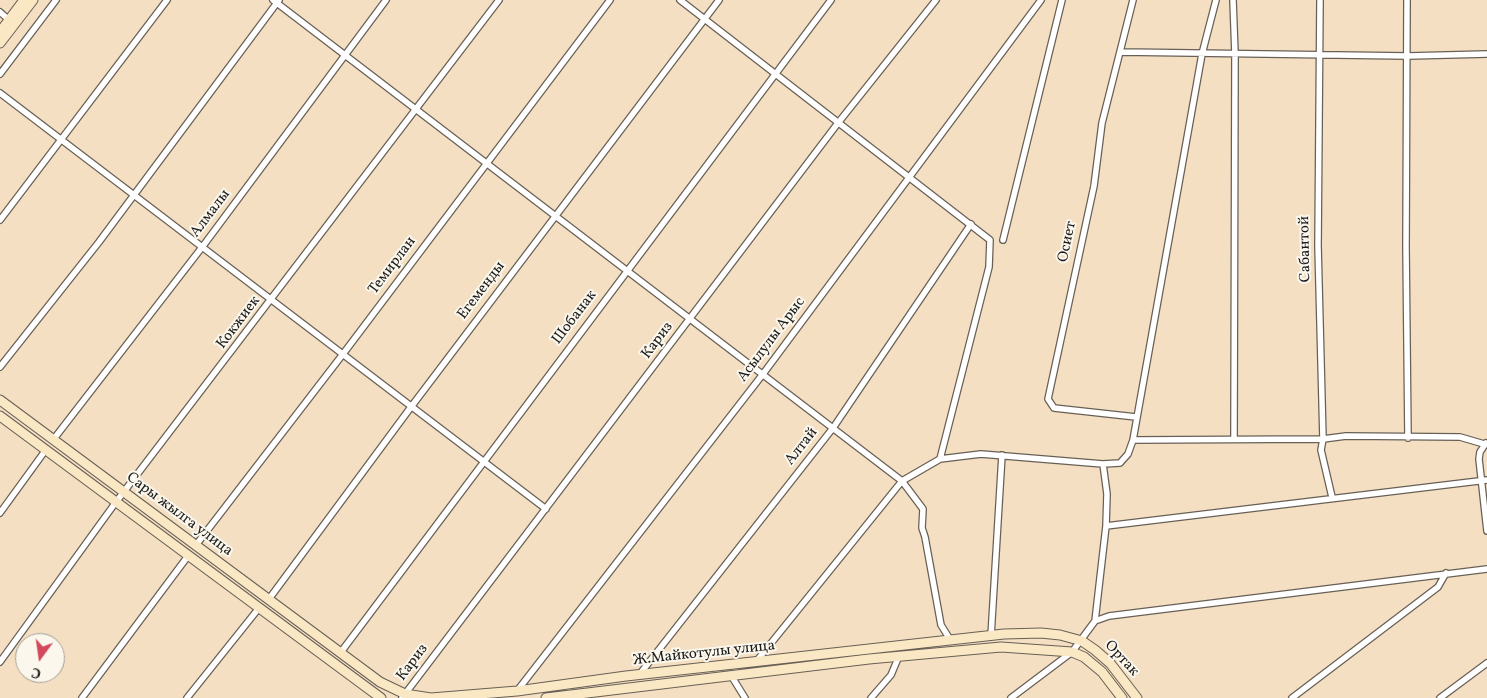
<!DOCTYPE html>
<html>
<head>
<meta charset="utf-8">
<style>
	body { margin:0 }
	#map { position:relative; width:1487px; height:698px; overflow:hidden; background:#f4dfc3; font-family:Vollkorn,serif }
	canvas { display:block }
	.north { position:absolute; left:15px; top:633px; width:50px; height:50px; box-sizing:border-box; background:#fbf7ec; border:1px solid #a29f99; border-radius:50%; rotate:194deg; font-size:14px; font-weight:700; line-height:20px; text-align:center; color:#1c1c1c }
	.north::after { content:''; display:block; margin:auto; width:18px; height:22px; background:#d1495b; clip-path:polygon(50% 0,100% 100%,50% 72%,0 100%) }
</style>
</head>
<body>
<div id="map">
<canvas width="1487" height="698"></canvas>
<div class="north">С</div>
</div>
<script>
const ctx = document.querySelector('canvas').getContext('2d');
ctx.lineJoin = 'round';
const shape = rows => new Path2D(rows.map(r => 'M' + r).join(''));
function strokePath(path, color, width, dash) { ctx.strokeStyle = color; ctx.lineWidth = width; ctx.lineCap = dash ? 'butt' : 'round'; ctx.setLineDash(dash || []); ctx.stroke(path); }
function write(font, color, halo, rows, align = 'center') {
  ctx.font = font + ' Vollkorn,serif'; ctx.lineWidth = 4; ctx.setLineDash([]); ctx.textBaseline = 'middle'; ctx.strokeStyle = halo; ctx.fillStyle = color; for (const [text, x, y, turn = 0] of rows) {
    ctx.save(); ctx.translate(x, y); ctx.rotate((+turn || 0) * Math.PI / 180); ctx.textAlign = isNaN(turn) ? turn : align; if (halo) ctx.strokeText(text, 0, 0); ctx.fillText(text, 0, 0); ctx.restore();
  }
}
const street = shape([
	[273,0,902,481,923,509,922,528,925,537,941,625,951,641],
	[680,0,990,240,989,267,940,459],
	[1133,0,1102,123,1094,186,1048,399,1054,408,1136,417],
	[1233,0,1235,54,1234,438],
	[1320,0,1318,246,1323,439,1321,450,1332,497],
	[1407,0,1406,247,1408,438],
	[0,12,9,20],
	[1121,52,1408,56,1487,54],
	[0,74,56,0],
	[0,93,546,509],
	[0,220,167,0],
	[1003,240,1062,0],
	[0,367,99,242,279,0],
	[53,440,203,246,386,0],
	[1133,440,1323,439,1346,436,1460,437,1484,444],
	[1486,443,1480,452,1479,459,1487,531],
	[1103,464,1107,494,1106,526],
	[0,513,45,451],
	[196,545,343,354,610,0],
	[269,599,411,407,719,0],
	[1095,621,1106,526,1487,480],
	[991,636,1002,455],
	[341,652,831,0],
	[0,662,116,502,499,0],
	[755,663,902,481,940,459,981,454,1103,464,1120,463,1128,454,1133,440,1202,54,1216,0],
	[639,675,833,428,971,224],
	[732,677,745,698],
	[517,691,763,374,1041,0],
	[82,698,188,556],
	[187,698,259,608],
	[402,698,838,123,936,0],
	[871,698,891,675,899,656],
	[1011,698,1072,652,1095,621,1109,616,1487,569],
	[1292,698,1438,587,1446,573],
	[1440,698,1487,663]
]);
const secondary = shape([
	[0,32,24,0],
	[0,43,33,0],
	[0,400,380,682,405,694,431,698,517,691,626,676,1004,634,1041,633,1060,635,1082,641,1095,650,1110,663,1137,698],
	[0,416,381,698],
	[546,698,869,659,1001,647,1072,652,1084,657,1102,672,1122,698]
]);
strokePath(street, '#686056', 8);
strokePath(secondary, '#686056', 11);
strokePath(street, '#fff', 5.5);
strokePath(secondary, '#fae7c3', 9);
write('15px', '#1c1c1c', '#fbf7ec', [
	["Алмалы",211,214,-53],
	["Осиет",1068,242,-78],
	["Сабантой",1306,249,-91],
	["Темирлан",393,266,-53],
	["Егеменды",482,291,-53],
	["Шобанак",575,318,-53],
	["Кокжиек",239,323,-53],
	["Асылулы Арыс",772,340,-53],
	["Кариз",658,341,-53],
	["Алтай",802,447,-52],
	["Сары жылга улица",179,515,37],
	["Ж.Майкотулы улица",704,654,-6],
	["Ортак",1121,659,47],
	["Кариз",413,663,-53]
]);
</script>
</body>
</html>
